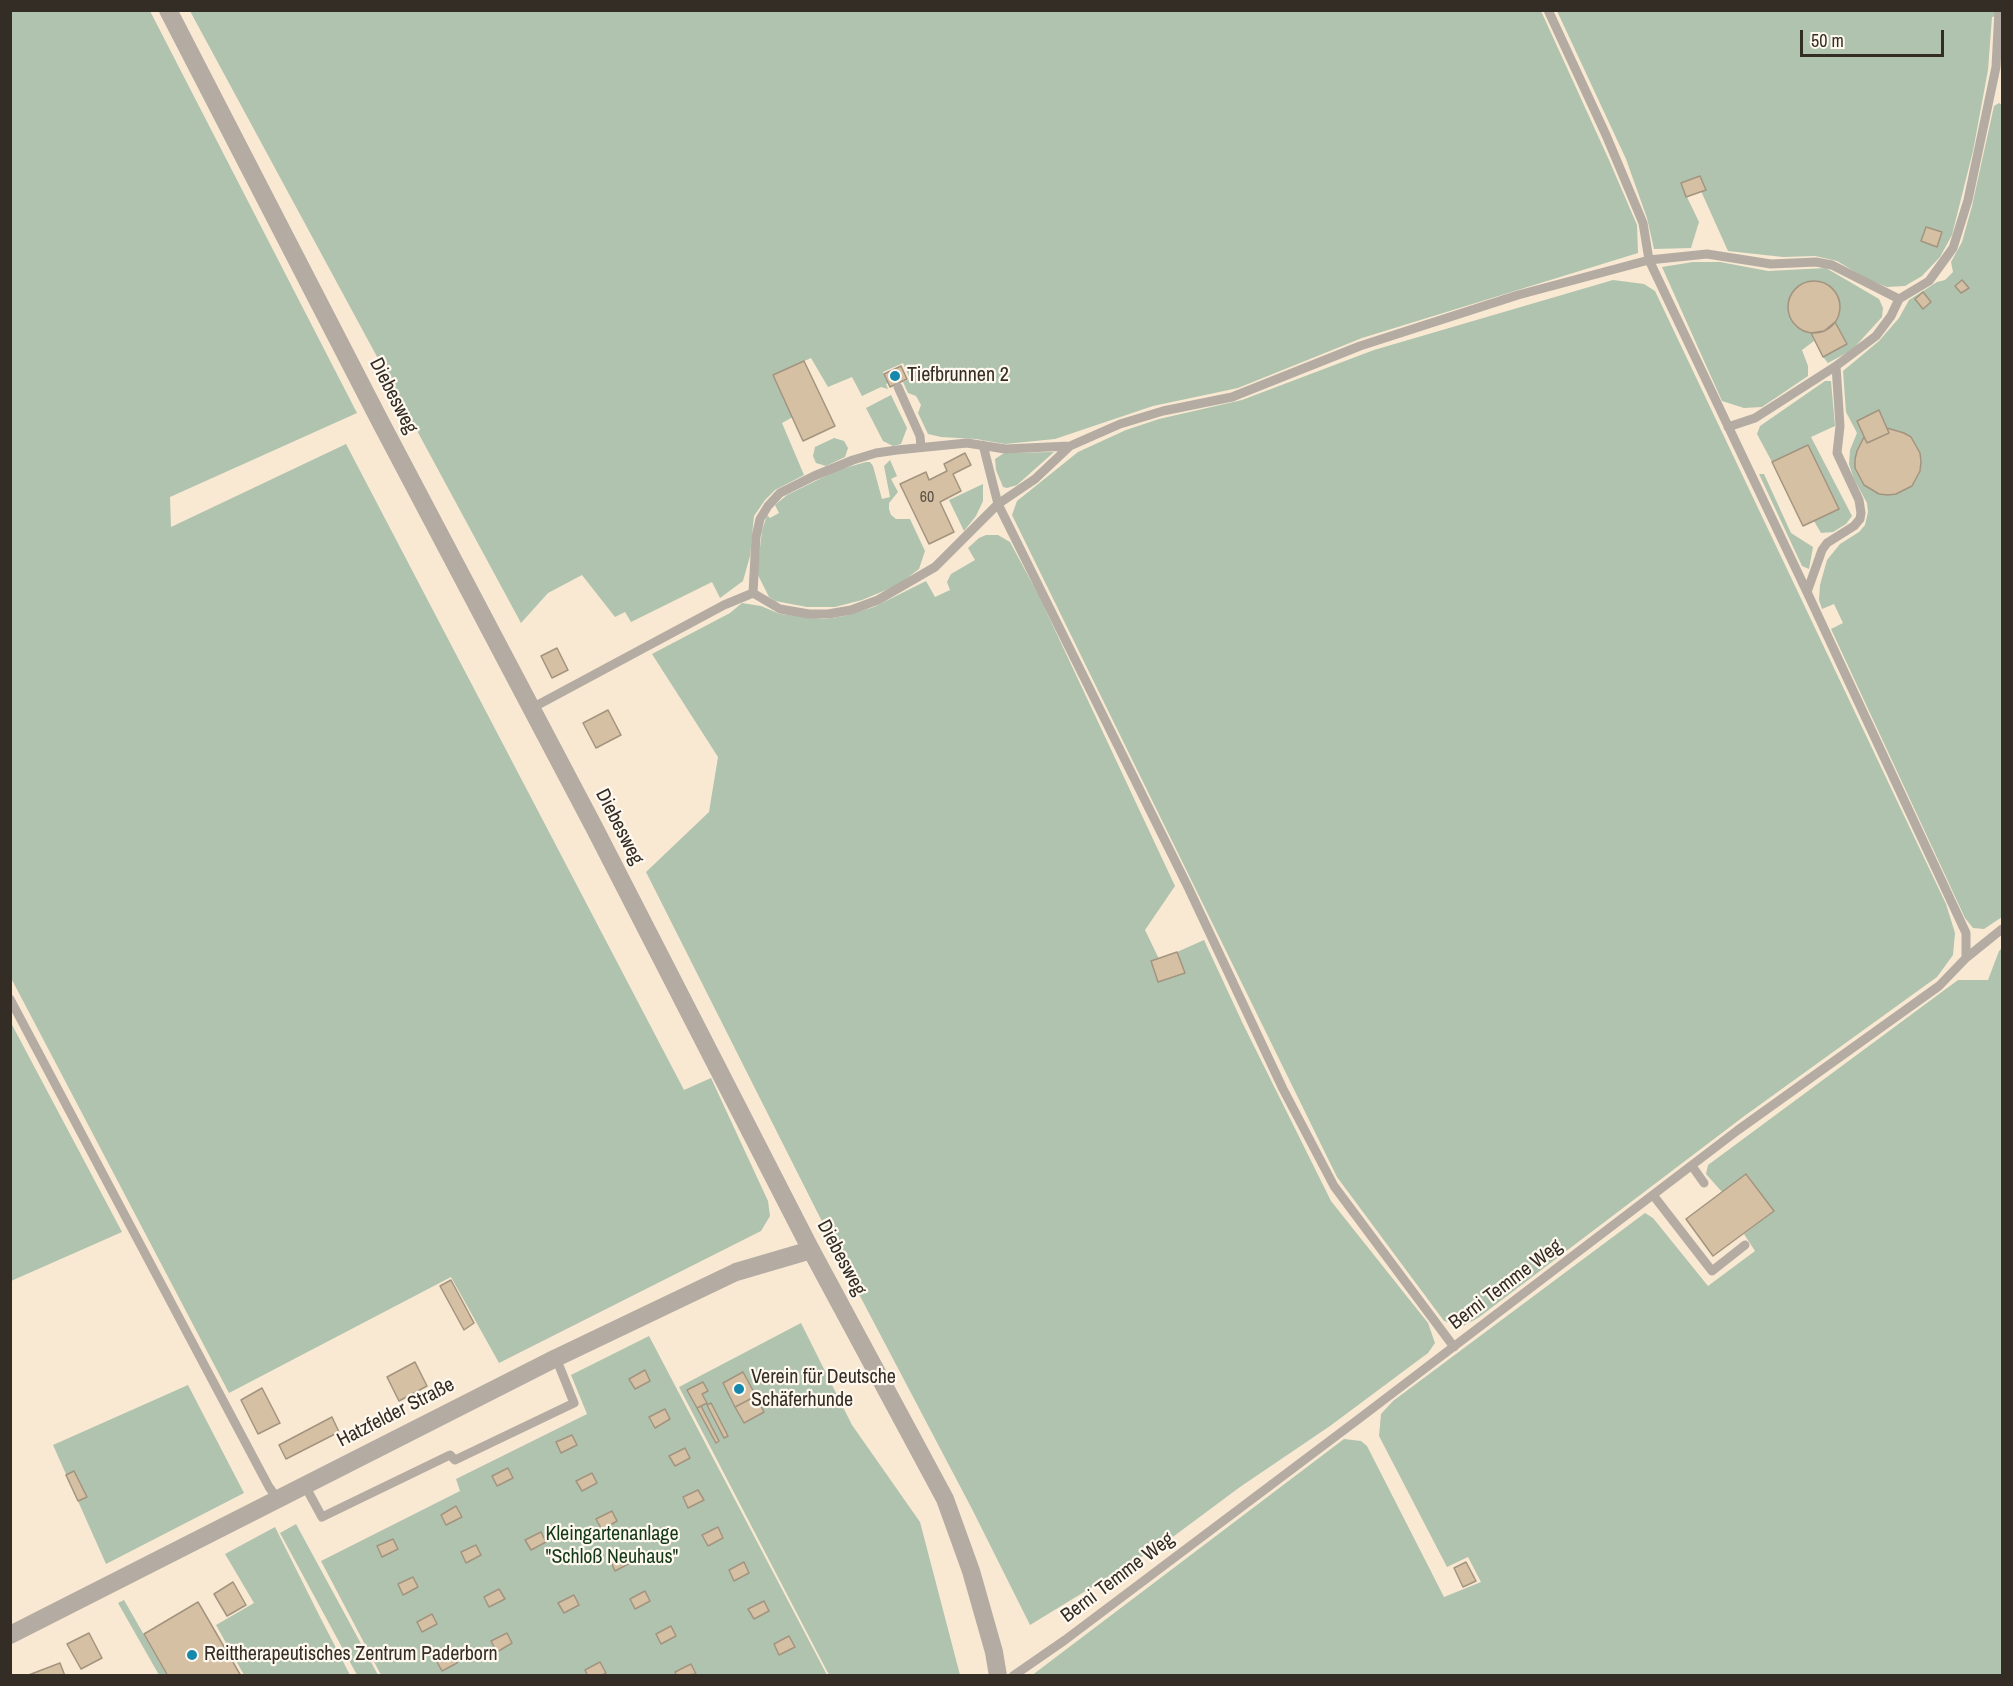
<!DOCTYPE html>
<html>
<head>
<meta charset="utf-8">
<style>
	body { margin:0 }
	#map { position:relative; width:2013px; height:1686px; overflow:hidden; background:#f9e9d2; font-family:"Archivo Narrow",sans-serif }
	canvas { display:block }
	.frame { position:absolute; inset:0; border:12px solid #332d25; pointer-events:none }
	.scale { position:absolute; left:1800px; top:30px; width:144px; height:27px; box-sizing:border-box; border:3px solid #332d25; border-top:0; padding-left:8px; font-size:18px; line-height:21px; white-space:nowrap; color:#332d25; -webkit-text-stroke:4px #fef8ef; paint-order:stroke }
</style>
</head>
<body>
<div id="map">
<canvas width="2013" height="1686"></canvas>
<div class="frame"></div>
<div class="scale">50 m</div>
</div>
<script>
const ctx = document.querySelector('canvas').getContext('2d');
ctx.lineJoin = 'round';
function paint(path, color) { ctx.fillStyle = color; ctx.fill(path, 'evenodd'); }
const shape = rows => new Path2D(rows.map(r => 'M' + r).join(''));
function strokePath(path, color, width, dash) { ctx.strokeStyle = color; ctx.lineWidth = width; ctx.lineCap = dash ? 'butt' : 'round'; ctx.setLineDash(dash || []); ctx.stroke(path); }
function write(font, color, halo, rows, align = 'center') {
  ctx.font = font + ' "Archivo Narrow",sans-serif'; ctx.lineWidth = 4.5; ctx.setLineDash([]); ctx.textBaseline = 'middle'; ctx.strokeStyle = halo; ctx.fillStyle = color; for (const [text, x, y, turn = 0] of rows) {
    ctx.save(); ctx.translate(x, y); ctx.rotate((+turn || 0) * Math.PI / 180); ctx.textAlign = isNaN(turn) ? turn : align; if (halo) ctx.strokeText(text, 0, 0); ctx.fillText(text, 0, 0); ctx.restore();
  }
}
paint(shape([
	[10,11,150,11,357,413,170,497,171,527,346,444,684,1090,711,1078,768,1201,770,1216,761,1231,499,1363,451,1277,229,1393,11,978],
	[190,11,1541,11,1609,160,1637,225,1638,253,1362,338,1238,388,1153,406,1055,439,1005,444,976,439,941,437,928,434,918,413,921,405,916,396,908,393,903,382,910,379,903,363,883,372,888,383,886,384,888,389,881,387,862,396,852,377,828,387,811,358,773,375,793,417,782,423,804,475,775,490,765,500,754,516,750,556,743,581,720,598,712,582,631,622,625,612,615,617,582,575,548,593,521,623],
	[1557,11,2002,11,2002,15,1992,17,1988,70,1973,151,1952,235,1940,257,1922,276,1905,286,1887,287,1867,279,1837,261,1815,256,1783,257,1728,251,1701,191,1687,197,1699,222,1691,248,1654,249,1647,218,1626,159],
	[1999,103,2002,105,2002,917,1984,929,1973,928,1965,918,1831,629,1843,623,1834,604,1822,609,1819,600,1820,585,1827,560,1840,544,1859,532,1865,525,1868,512,1867,503,1854,479,1849,464,1850,450,1857,433,1846,412,1843,371,1879,341,1899,318,1909,300,1937,282,1945,280,1953,272,1951,262,1962,242,1972,206,1994,106],
	[1693,262,1720,262,1768,271,1826,268,1879,299,1883,308,1882,317,1852,350,1828,363,1823,357,1847,344,1835,322,1838,315,1839,300,1831,288,1820,282,1812,281,1799,286,1790,297,1788,313,1795,326,1811,333,1814,341,1802,350,1808,366,1808,376,1762,407,1744,408,1722,401,1662,267],
	[1613,280,1644,284,1655,291,1946,904,1955,933,1953,955,1937,977,1743,1117,1478,1318,1463,1326,1444,1321,1337,1177,1012,515,1017,501,1078,452,1126,430,1159,419,1242,400,1374,350],
	[1825,381,1831,381,1835,426,1811,437,1852,516,1846,524,1833,532,1821,533,1814,521,1838,509,1808,445,1772,462,1757,434,1760,426],
	[891,395,907,428,901,444,893,446,883,441,866,408],
	[834,438,844,441,848,448,845,457,826,466,816,463,813,456,815,447],
	[1054,452,1017,485,1007,488,1003,487,996,470,995,459,1004,453],
	[890,460,897,476,891,479,898,492,889,503,889,509,891,515,896,519,910,519,925,551,919,569,898,585,862,600,835,607,807,607,775,601,769,597,757,573,762,531,767,515,770,518,779,513,775,505,787,495,838,470,866,462,870,462,873,466,882,499,890,497,884,466],
	[1759,474,1764,474,1791,533,1813,547,1809,569,1802,566],
	[983,484,983,501,976,516,964,531,949,500],
	[986,535,998,535,1010,542,1039,596,1175,886,1145,930,1159,959,1151,962,1158,982,1184,973,1177,952,1204,940,1243,1024,1331,1201,1428,1323,1435,1343,1428,1353,1330,1426,1240,1487,1166,1542,1030,1625,972,1509,851,1279,646,872,709,812,718,757,652,654,730,613,742,603,761,606,780,614,825,619,844,616,874,607,926,581,935,597,950,590,947,582,951,574,975,560,968,548,979,538],
	[2002,948,2002,1675,1031,1676,1344,1439,1361,1441,1367,1446,1444,1597,1481,1582,1468,1557,1447,1567,1379,1436,1381,1414,1393,1401,1645,1213,1653,1218,1708,1286,1755,1251,1744,1234,1774,1211,1747,1174,1722,1192,1706,1174,1708,1165,1958,980,1988,980,1999,951],
	[10,1021,122,1232,11,1281,10,1281],
	[801,1323,852,1425,920,1522,960,1675,829,1675,679,1387],
	[649,1336,827,1675,381,1675,321,1561,460,1491,456,1479,587,1414,571,1375],
	[188,1385,244,1493,106,1564,53,1445],
	[296,1524,378,1675,357,1675,280,1533],
	[275,1527,320,1617,350,1675,244,1675,216,1625,254,1603,225,1554],
	[124,1600,167,1675,159,1675,118,1603]
]), '#afc3af');
const building = shape([
	[1700,176,1706,190,1686,197,1681,183,1700,176],
	[1926,227,1942,232,1937,247,1921,241,1926,227],
	[1962,280,1969,288,1961,293,1955,286,1962,280],
	'1788 307a26 26 0 1 1 52 0a26 26 0 1 1-52 0Z',
	[1923,292,1931,302,1923,309,1915,299,1923,292],
	[1835,322,1847,344,1823,357,1811,333,1824,331,1835,322],
	[804,361,835,426,803,441,773,375,804,361],
	[901,366,907,379,890,387,884,374,901,366],
	[1879,410,1889,433,1867,443,1857,421,1879,410],
	[1887,428,1904,433,1911,437,1920,453,1921,462,1920,471,1912,486,1896,494,1888,495,1879,494,1864,485,1855,468,1855,459,1857,451,1864,437,1867,443,1889,433,1887,428],
	[1808,445,1839,509,1803,526,1772,462,1808,445],
	[965,453,971,465,953,474,961,491,940,502,954,532,929,544,900,484,926,472,929,480,947,471,944,464,965,453],
	[557,648,568,670,552,678,541,656,557,648],
	[608,710,621,735,596,748,583,723,608,710],
	[1177,952,1185,973,1158,982,1151,961,1177,952],
	[1746,1174,1774,1211,1713,1256,1686,1219,1746,1174],
	[451,1280,474,1323,464,1330,440,1286,451,1280],
	[415,1362,427,1386,399,1401,387,1377,415,1362],
	[645,1370,650,1381,635,1389,629,1379,645,1370],
	[743,1372,756,1396,735,1407,723,1383,743,1372],
	[703,1382,708,1391,702,1394,707,1403,697,1408,687,1390,703,1382],
	[262,1388,280,1423,258,1434,241,1400,262,1388],
	[756,1396,764,1412,744,1423,735,1407,756,1396],
	[711,1403,728,1436,724,1438,707,1405,711,1403],
	[701,1406,719,1441,716,1443,697,1408,701,1406],
	[665,1409,670,1419,655,1428,649,1417,665,1409],
	[332,1417,339,1432,286,1459,279,1445,332,1417],
	[572,1435,577,1445,561,1453,556,1442,572,1435],
	[685,1448,690,1458,675,1466,669,1456,685,1448],
	[508,1468,513,1478,497,1486,492,1476,508,1468],
	[74,1471,87,1497,78,1501,66,1475,74,1471],
	[592,1473,597,1483,582,1491,576,1481,592,1473],
	[698,1490,704,1500,688,1508,683,1497,698,1490],
	[456,1506,462,1517,446,1525,441,1515,456,1506],
	[612,1511,617,1521,602,1530,596,1519,612,1511],
	[718,1527,723,1538,708,1546,702,1535,718,1527],
	[541,1532,546,1542,531,1550,525,1540,541,1532],
	[393,1539,398,1549,382,1557,377,1546,393,1539],
	[476,1545,481,1555,466,1563,461,1552,476,1545],
	[625,1552,630,1563,615,1571,610,1560,625,1552],
	[744,1562,749,1573,734,1581,729,1570,744,1562],
	[1466,1562,1476,1581,1463,1587,1454,1568,1466,1562],
	[413,1577,418,1587,403,1595,398,1584,413,1577],
	[233,1582,246,1605,227,1616,214,1594,233,1582],
	[499,1589,505,1599,489,1607,484,1597,499,1589],
	[645,1591,650,1601,635,1609,630,1599,645,1591],
	[574,1595,579,1605,564,1613,558,1603,574,1595],
	[764,1601,769,1611,754,1619,748,1609,764,1601],
	[198,1602,201,1607,241,1676,168,1676,144,1634,198,1602],
	[432,1614,437,1624,422,1632,417,1622,432,1614],
	[671,1626,676,1636,661,1644,656,1634,671,1626],
	[89,1633,102,1658,81,1669,67,1644,89,1633],
	[507,1633,512,1643,497,1652,491,1641,507,1633],
	[789,1636,795,1647,779,1655,774,1644,789,1636],
	[451,1652,457,1663,442,1671,436,1660,451,1652],
	[600,1662,606,1673,600,1676,588,1676,585,1670,600,1662],
	[60,1663,65,1676,26,1676,60,1663],
	[691,1664,696,1674,677,1676,675,1672,691,1664]
]);
paint(building, '#d5c0a4');
strokePath(building, '#a3947f', 1.5);
strokePath(shape([
	[1548,10,1606,135,1643,223,1649,260,1707,254,1771,264,1816,262,1832,265,1899,299,1891,316,1876,336,1836,366,1840,426,1837,453,1859,500,1861,513,1860,519,1854,526,1827,543,1822,550,1807,592],
	[1899,299,1929,281,1953,248,1968,200,1996,67,1999,10],
	[898,387,920,436,921,447],
	[1728,427,1755,418,1836,366],
	[983,445,998,504,1188,887,1283,1089,1334,1186,1454,1347],
	[753,593,780,609,809,614,828,614,851,610,878,600,935,567,998,504,1035,479,1070,446],
	[532,708,724,605,753,593,756,537,760,519,768,506,780,493,814,476,853,460,876,453,897,450,967,443,1005,449,1070,446,1120,424,1163,411,1232,397,1360,346,1518,295,1649,260,1807,592,1966,933,1966,958],
	[10,999,269,1487,277,1498],
	[1692,1166,1704,1183],
	[1653,1195,1712,1271,1745,1245],
	[304,1484,322,1517,450,1455,455,1460,574,1403,556,1358],
	[1013,1676,1065,1640,1360,1418,1738,1130,1939,986,1966,958,2002,929]
]), '#b4aca3', 9);
strokePath(shape([
	[168,10,381,423,594,827,811,1250]
]), '#b4aca3', 18);
strokePath(shape([
	[10,1635,556,1358,736,1272,811,1250,945,1499,971,1571,994,1652,998,1676]
]), '#b4aca3', 18);
for (const [x, y, r, color] of [
	[895,376,6,"#1687ad"],
	[739,1389,6,"#1687ad"],
	[192,1655,6,"#1687ad"]
]) { const dot = new Path2D(); dot.arc(x, y, r, 0, 2 * Math.PI); ctx.fillStyle = color; ctx.fill(dot); strokePath(dot, '#fef8ef', 2); }
write('16px', '#5c5245', null, [
	["60",927,498]
]);
write('20px', '#332d25', '#fef8ef', [
	["Tiefbrunnen 2",907,376],
	["Verein für Deutsche",751,1378],
	["Schäferhunde",751,1401],
	["Reittherapeutisches Zentrum Paderborn",204,1655]
], 'left');
write('20px', '#332d25', '#fef8ef', [
	["Diebesweg",393,396,63],
	["Diebesweg",619,827,63],
	["Diebesweg",841,1258,62],
	["Berni Temme Weg",1506,1285,-37],
	["Hatzfelder Straße",396,1413,-27],
	["Berni Temme Weg",1118,1578,-37]
]);
write('20px', '#123916', '#fef8ef', [
	["Kleingartenanlage",612,1535],
	["\"Schloß Neuhaus\"",612,1558]
]);
</script>
</body>
</html>
